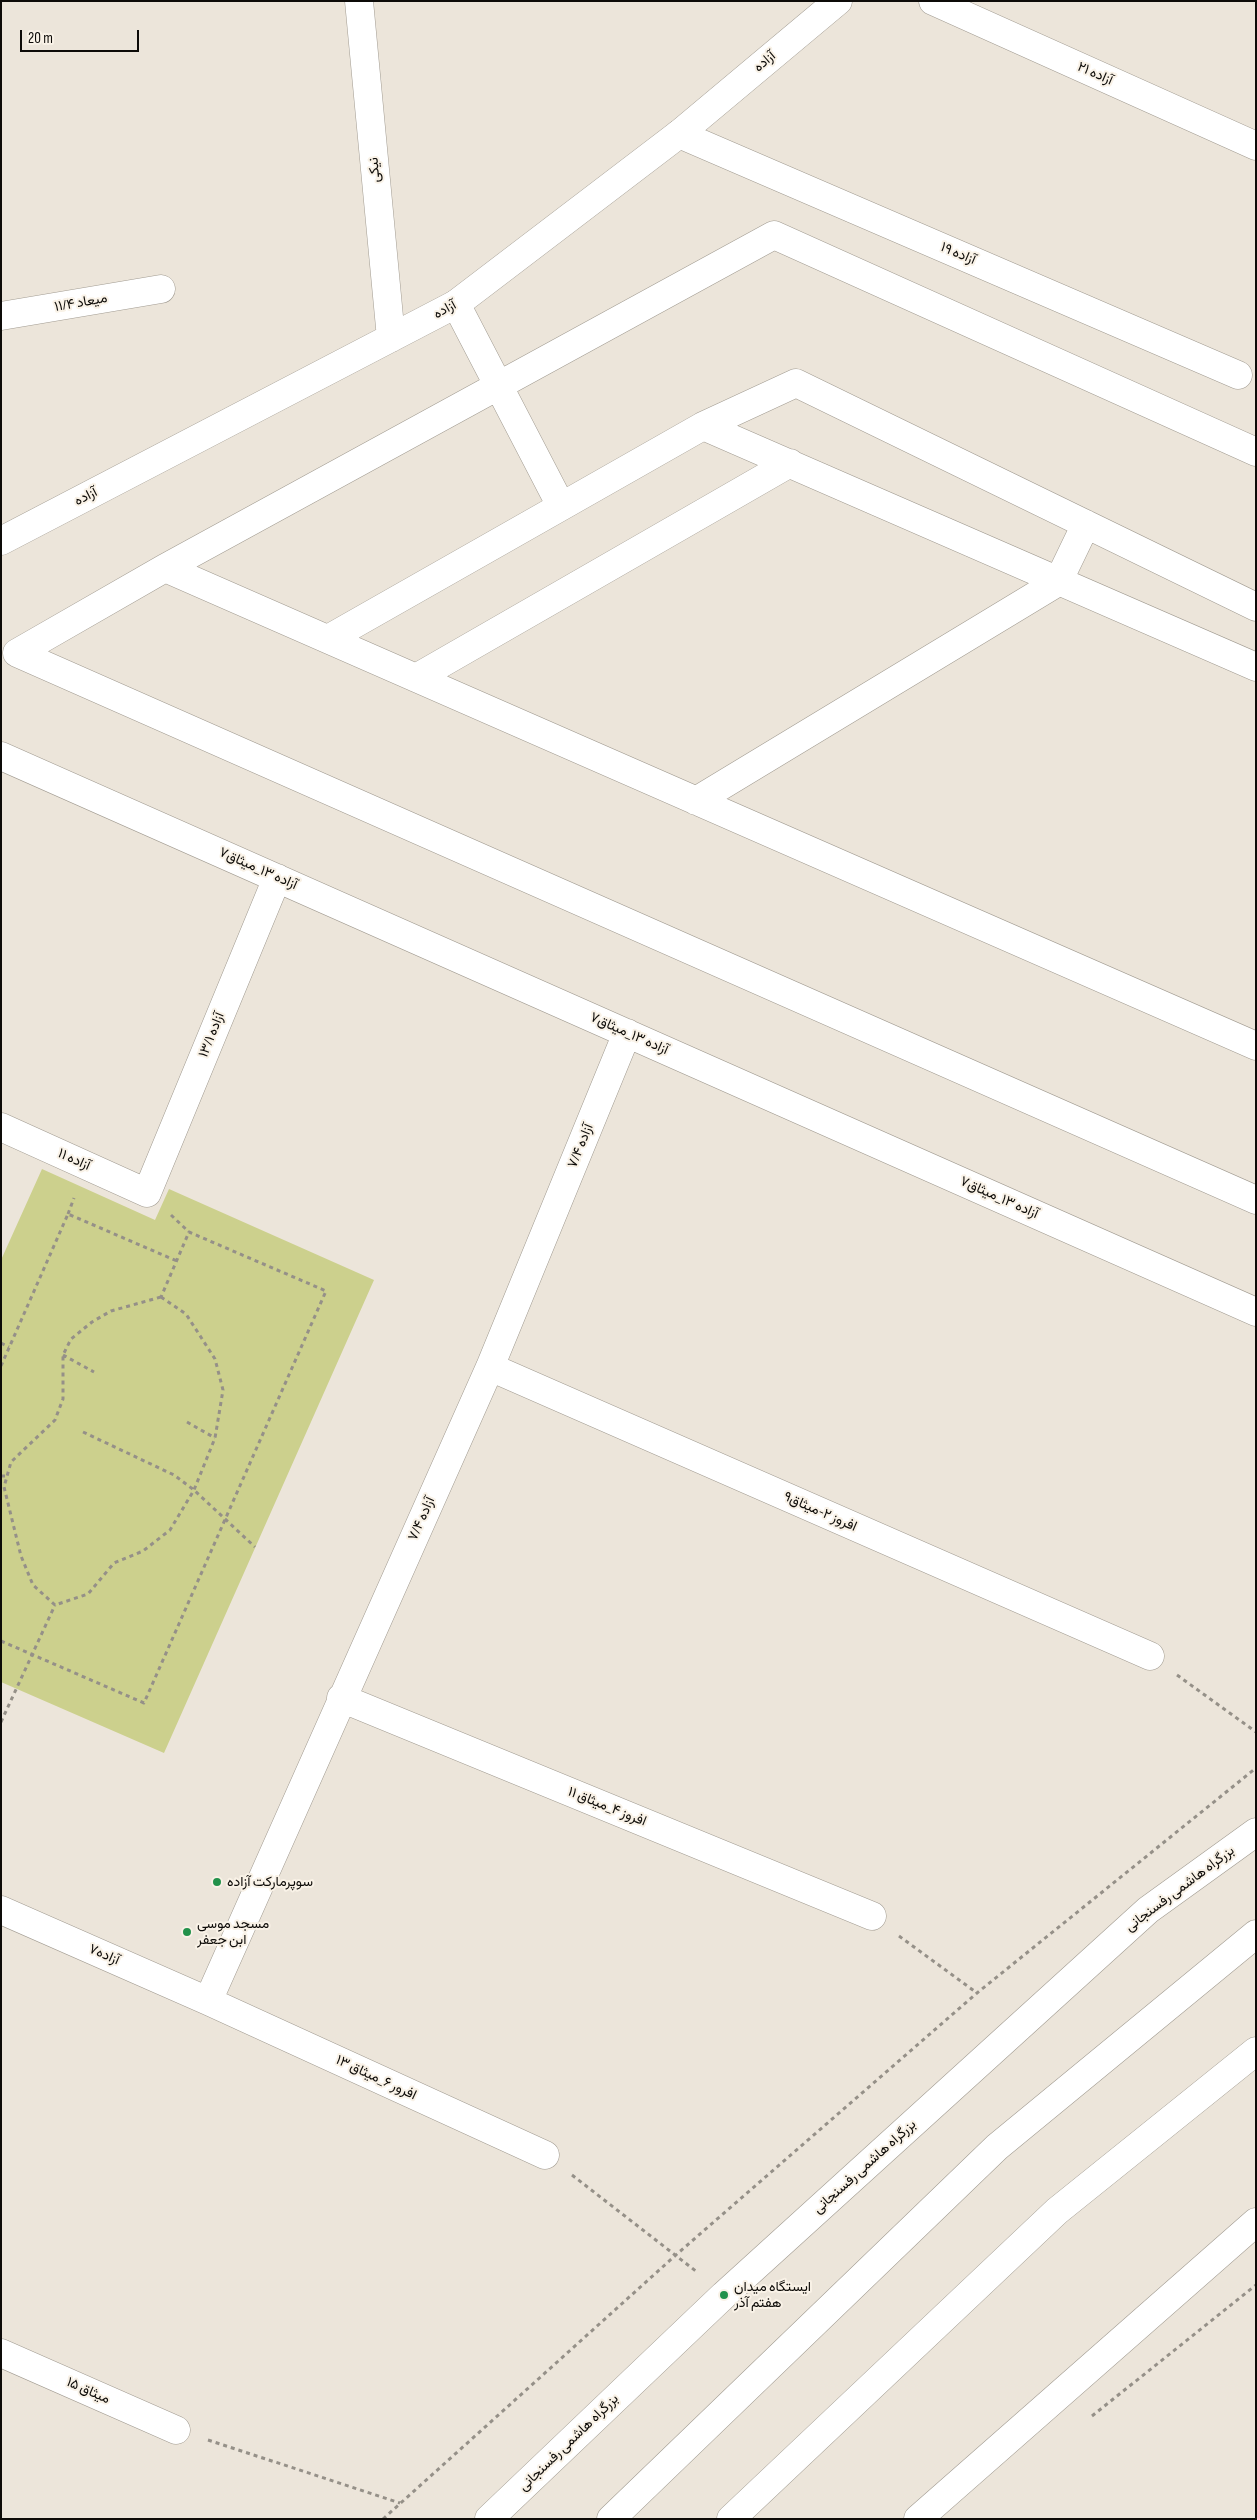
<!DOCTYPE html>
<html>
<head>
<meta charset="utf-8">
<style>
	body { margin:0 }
	#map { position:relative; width:1257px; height:2520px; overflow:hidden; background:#ece5da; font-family:"Sofia Sans Condensed",sans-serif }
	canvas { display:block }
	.frame { position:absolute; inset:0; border:2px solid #0d0b08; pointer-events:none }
	.scale { position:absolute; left:20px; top:30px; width:119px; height:22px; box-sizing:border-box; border:2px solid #0d0b08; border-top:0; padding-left:6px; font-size:15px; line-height:18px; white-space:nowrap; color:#0d0b08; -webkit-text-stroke:4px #f9f2e7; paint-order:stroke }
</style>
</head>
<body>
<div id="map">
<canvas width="1257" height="2520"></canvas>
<div class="frame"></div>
<div class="scale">20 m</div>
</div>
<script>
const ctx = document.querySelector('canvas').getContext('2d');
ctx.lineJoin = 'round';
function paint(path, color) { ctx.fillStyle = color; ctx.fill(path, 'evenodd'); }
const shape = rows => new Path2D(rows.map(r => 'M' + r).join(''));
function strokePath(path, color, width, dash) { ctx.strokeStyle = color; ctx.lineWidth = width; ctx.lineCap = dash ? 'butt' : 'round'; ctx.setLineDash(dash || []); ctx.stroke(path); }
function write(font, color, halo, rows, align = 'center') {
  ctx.font = font + ' "Sofia Sans Condensed",Vazirmatn,sans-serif'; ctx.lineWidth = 4; ctx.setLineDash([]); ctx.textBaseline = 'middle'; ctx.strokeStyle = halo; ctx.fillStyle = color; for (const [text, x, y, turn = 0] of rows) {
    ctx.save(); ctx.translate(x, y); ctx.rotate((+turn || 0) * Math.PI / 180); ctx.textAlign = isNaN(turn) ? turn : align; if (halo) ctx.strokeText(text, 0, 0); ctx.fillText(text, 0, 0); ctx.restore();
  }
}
paint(shape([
	[42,1169,155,1220,169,1189,374,1280,164,1753,1,1682,1,1260]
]), '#ccd08d');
const street = shape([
	[933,1,1256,146],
	[679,134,1238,375],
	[456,304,561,506],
	[1,316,161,289],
	[703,426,1256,667],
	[1256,452,774,235,165,568,17,653,1256,1200],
	[165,568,1256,1046],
	[328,639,703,426,796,383,1256,607],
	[416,678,790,463],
	[1,756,1256,1312],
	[696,801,1058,582,1086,524],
	[1,1127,147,1193,277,878],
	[490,1367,1150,1656],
	[341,1698,872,1916],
	[1,1910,208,2001,545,2155],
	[208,2001,490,1367,627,1033],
	[1,2353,176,2430]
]);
const secondary = shape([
	[359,1,391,338],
	[1,541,456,304,679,134,838,1]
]);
const highway = shape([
	[489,2519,724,2295,1148,1910,1256,1832],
	[611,2519,997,2147,1256,1934],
	[731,2519,1057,2211,1256,2051],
	[918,2519,1256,2222]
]);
strokePath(street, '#a19b91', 29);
strokePath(secondary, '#a19b91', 29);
strokePath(highway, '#a19b91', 29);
strokePath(shape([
	[68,1214,74,1198],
	[171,1215,189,1232],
	[161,1297,186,1314,215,1359,223,1390,215,1438,194,1490,170,1530,143,1551,114,1563,88,1594,55,1605,33,1585,21,1556,4,1487,11,1462,55,1420,63,1399,63,1355,71,1339,92,1322,111,1311,161,1297],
	[1,1343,9,1347],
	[63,1355,94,1372],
	[1,1366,68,1214,177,1261],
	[187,1422,215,1438],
	[83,1432,174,1475,194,1490,255,1547],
	[1,1476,7,1476],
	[1,1641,144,1703,326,1291,189,1232,161,1297],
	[1177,1675,1256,1732],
	[1,1722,55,1605],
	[899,1936,977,1993],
	[572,2175,697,2272],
	[1092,2416,1256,2285],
	[208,2440,400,2503],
	[383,2519,677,2254,977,1993,1256,1768]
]), '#959088', 3, [4, 4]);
strokePath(street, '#fff', 28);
strokePath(secondary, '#fff', 28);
strokePath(highway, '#fff', 28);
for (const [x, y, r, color] of [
	[217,1882,5,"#22914a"],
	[187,1932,5,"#22914a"],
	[724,2295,5,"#22914a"]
]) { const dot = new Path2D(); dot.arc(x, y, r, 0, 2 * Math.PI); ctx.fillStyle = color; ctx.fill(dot); strokePath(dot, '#f9f2e7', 2); }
write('14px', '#0d0b08', '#f9f2e7', [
	["آزاده",765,62,-40],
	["آزاده ۲۱",1095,74,24],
	["نیکی",375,170,-95],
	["آزاده ۱۹",958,254,23],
	["میعاد ۱۱/۴",81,303,-10],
	["آزاده",445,310,-29],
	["آزاده",86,497,-27],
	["آزاده ۱۳_میثاق۷",258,869,24],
	["آزاده ۱۳_میثاق۷",629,1034,24],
	["آزاده ۱۳/۱",212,1035,-68],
	["آزاده ۷/۴",581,1146,-68],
	["آزاده ۱۱",74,1160,24],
	["آزاده ۱۳_میثاق۷",999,1198,24],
	["افروز ۲-میثاق۹",820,1512,24],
	["آزاده ۷/۴",422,1519,-66],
	["افروز ۴_میثاق ۱۱",607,1807,22],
	["بزرگراه هاشمی رفسنجانی",1180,1889,-37],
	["آزاده۷",104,1955,24],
	["افرور ۶_میثاق ۱۳",376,2078,25],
	["بزرگراه هاشمی رفسنجانی",865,2167,-42],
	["میثاق ۱۵",88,2391,24],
	["بزرگراه هاشمی رفسنجانی",569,2443,-44]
]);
write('14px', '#0d0b08', '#f9f2e7', [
	["سوپرمارکت آزاده",227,1882],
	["مسجد موسی",197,1924],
	["ابن جعفر",197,1940],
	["ایستگاه میدان",734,2287],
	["هفتم آذر",734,2303]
], 'left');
</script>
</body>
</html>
